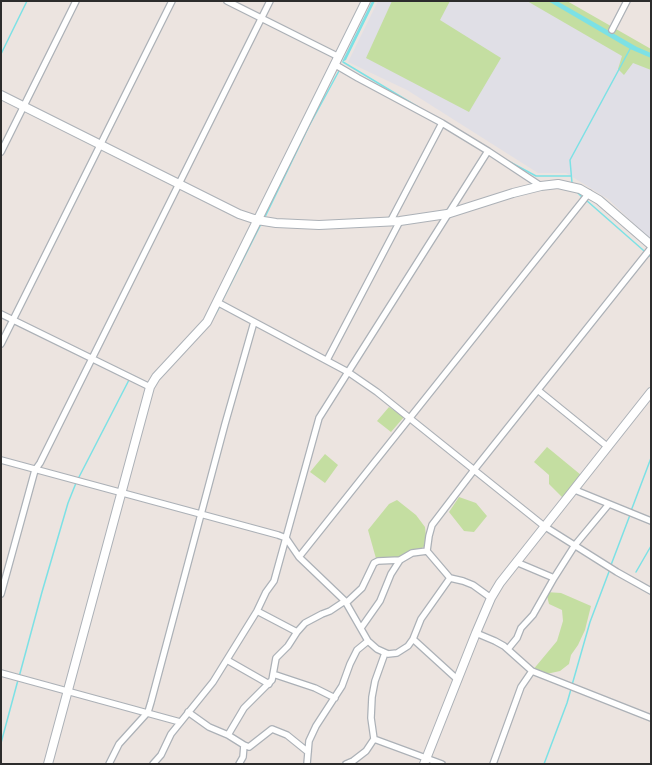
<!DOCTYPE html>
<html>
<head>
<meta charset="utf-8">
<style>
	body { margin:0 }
	#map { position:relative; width:652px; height:765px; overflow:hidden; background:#ece4e0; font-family:"PT Sans",sans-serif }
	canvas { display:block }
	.frame { position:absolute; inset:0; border:2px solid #2c2c2c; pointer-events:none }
</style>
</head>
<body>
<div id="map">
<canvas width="652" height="765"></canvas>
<div class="frame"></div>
</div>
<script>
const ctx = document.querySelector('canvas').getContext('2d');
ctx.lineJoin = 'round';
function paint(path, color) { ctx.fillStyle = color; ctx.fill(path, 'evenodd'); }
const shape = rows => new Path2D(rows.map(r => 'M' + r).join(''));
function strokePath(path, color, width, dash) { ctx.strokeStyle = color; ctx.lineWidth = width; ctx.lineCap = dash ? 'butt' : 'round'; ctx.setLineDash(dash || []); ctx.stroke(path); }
paint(shape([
	[378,1,543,1,651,62,651,240,608,199,566,173,538,173,407,90,348,62]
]), '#e0dfe6');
paint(shape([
	[392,1,450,1,440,20,501,58,469,112,366,58],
	[527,1,567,1,651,49,651,70,633,63,624,75,618,69,622,56],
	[389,407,404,417,391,432,377,421],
	[547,447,581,475,563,498,549,484,549,475,534,462],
	[325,454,338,465,325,483,310,472],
	[459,497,476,503,487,516,474,532,464,531,449,512],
	[397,500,416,515,425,527,427,545,400,560,377,562,368,530,389,504],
	[546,592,561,593,591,606,585,630,578,645,571,655,569,664,560,671,542,675,532,671,557,641,563,621,562,610,549,604]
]), '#c4dea1');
paint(shape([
	[372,1,375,1,346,60,342,62],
	[548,1,557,1,637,47,651,53,651,58,630,49]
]), '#7ce1e5');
strokePath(shape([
	[1,54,27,1],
	[343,62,418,107],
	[508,161,536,176,571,176],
	[572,183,570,160,630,49],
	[577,192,583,198],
	[586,200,651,257],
	[264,219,309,126,340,69],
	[221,303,261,224],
	[215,315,220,306],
	[78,479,130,378],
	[631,511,651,458],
	[611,565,630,515],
	[636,572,651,546],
	[19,677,42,592,68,503,76,483],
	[572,685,590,622,610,569],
	[1,743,18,680],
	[544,764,567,703,571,689]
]), '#7ce1e5', 1.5);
const street = shape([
	[227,1,339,57],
	[612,30,627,1],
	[334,64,358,78,442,123,488,151,541,186],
	[1,152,76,1],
	[390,222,442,123],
	[217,302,348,372,377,392,544,526,617,572,651,591],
	[1,314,150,387],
	[1,344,172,1],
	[327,360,400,221],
	[539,391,608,447],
	[1,460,278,535,286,538,299,557,345,601,368,641,377,649,388,654,397,653,408,646,413,639,421,619,450,578],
	[575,490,651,521],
	[299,557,589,193],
	[516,562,554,578,575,545,609,504],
	[1,594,35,470,40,463,270,1],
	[491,598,473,585,463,581,450,578,427,551,429,536,432,525,474,470,651,248],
	[346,603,362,588,374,563,378,561,400,560,412,553,427,551],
	[257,611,297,632],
	[361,628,380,601,391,574,400,560],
	[476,633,495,641,504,646,532,671,651,718],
	[413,639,458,680],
	[508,649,517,638,521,628,533,615,554,578],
	[227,660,269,684],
	[1,673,180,722],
	[273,674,315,688,335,698],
	[188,712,209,727,228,735,244,745,243,757,239,764],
	[228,735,244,708,272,680,276,658,288,646,297,632,305,623,322,614,330,611,345,601],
	[374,739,442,764],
	[244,745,249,747,272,729,287,735,308,752],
	[109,764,119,744,148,712,151,702,225,424,254,322],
	[153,764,161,755,171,734,213,682,257,611,266,592,274,581,319,418,488,151],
	[307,764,309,741,316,726,342,686,350,664,357,650,368,641],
	[346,764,353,761,366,751,374,739,371,718,372,697,375,681,385,653],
	[493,764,521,687,532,671]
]);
const secondary = shape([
	[1,95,239,214,257,220,276,223,319,225,400,221,447,214,513,193,541,186,558,184,580,189,599,200,651,245],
	[48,764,150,387,156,377,207,322,366,1],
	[424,764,476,633,491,598,500,583,651,392]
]);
strokePath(street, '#acb1b7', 8);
strokePath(secondary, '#acb1b7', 10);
strokePath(street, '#fff', 5.5);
strokePath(secondary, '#fff', 8);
</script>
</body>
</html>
